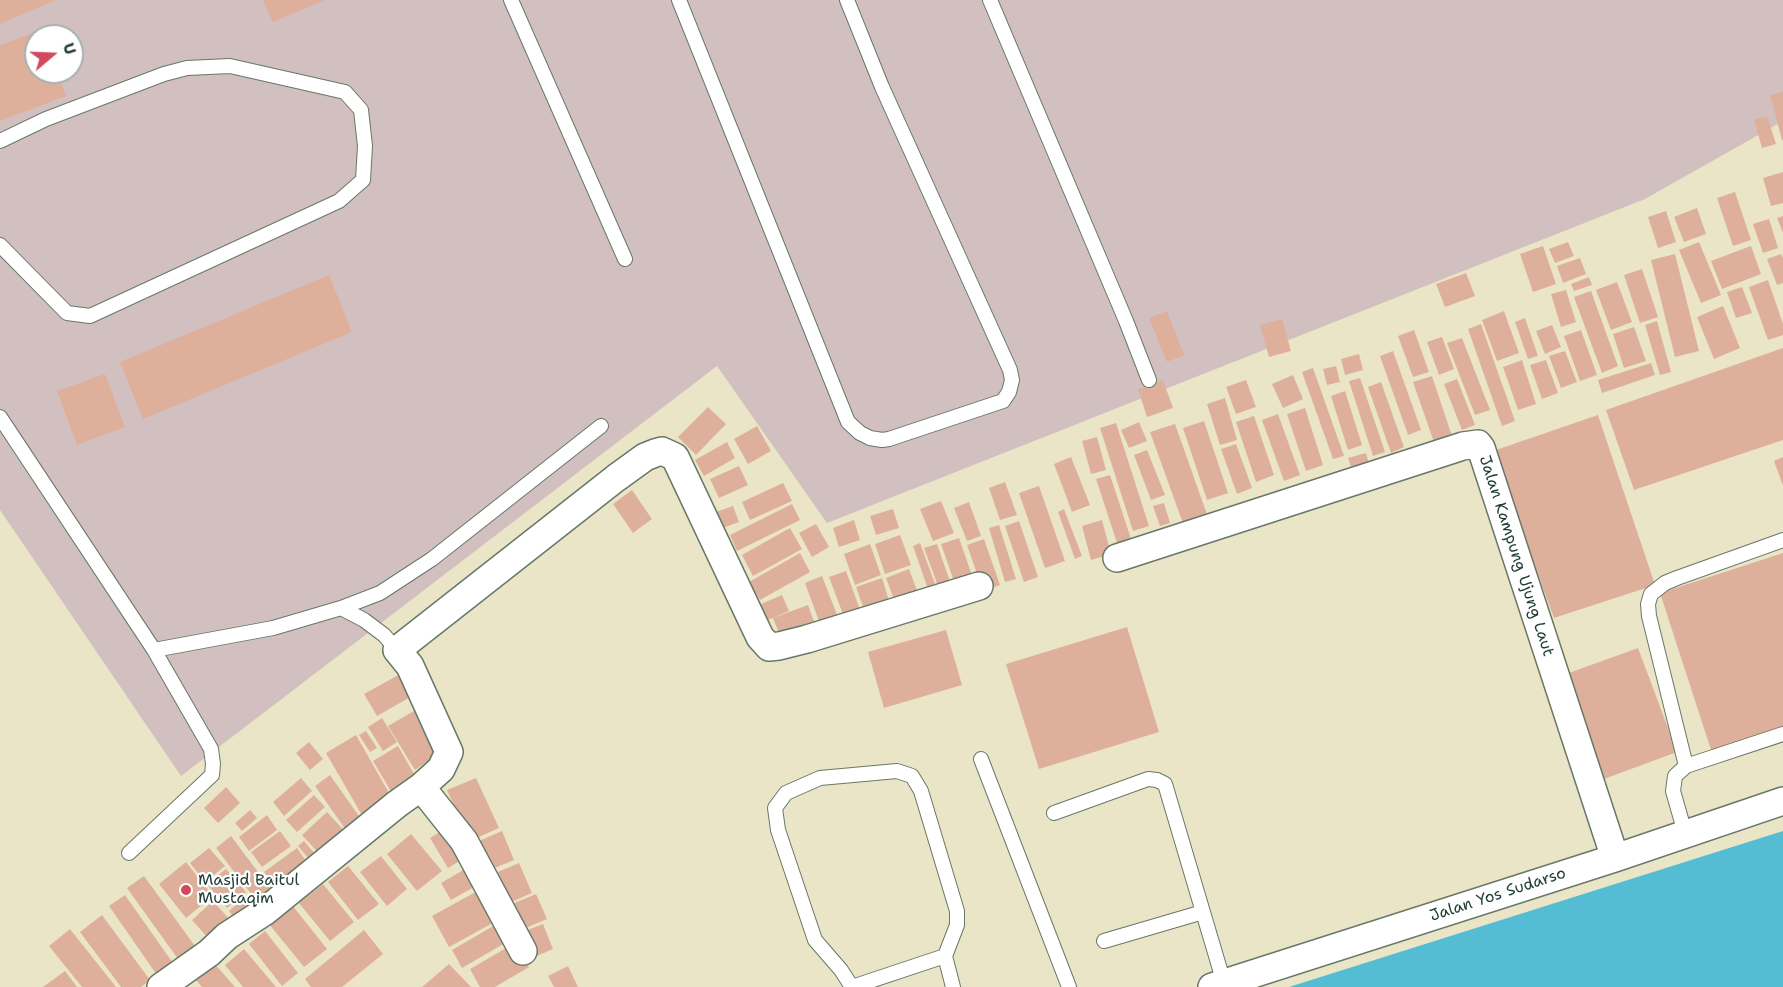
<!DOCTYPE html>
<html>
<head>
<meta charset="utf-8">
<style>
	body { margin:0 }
	#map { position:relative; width:1783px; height:987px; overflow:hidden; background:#ebe5c7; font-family:"Shantell Sans",sans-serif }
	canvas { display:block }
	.north { position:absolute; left:24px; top:24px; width:60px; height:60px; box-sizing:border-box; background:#fff; border:2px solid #a5b1ae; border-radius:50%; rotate:71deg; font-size:16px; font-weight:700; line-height:24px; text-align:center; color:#1f3d34 }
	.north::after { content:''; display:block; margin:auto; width:21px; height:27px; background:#d1495b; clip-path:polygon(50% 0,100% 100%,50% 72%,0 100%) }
</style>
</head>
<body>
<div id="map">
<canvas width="1783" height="987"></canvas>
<div class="north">U</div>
</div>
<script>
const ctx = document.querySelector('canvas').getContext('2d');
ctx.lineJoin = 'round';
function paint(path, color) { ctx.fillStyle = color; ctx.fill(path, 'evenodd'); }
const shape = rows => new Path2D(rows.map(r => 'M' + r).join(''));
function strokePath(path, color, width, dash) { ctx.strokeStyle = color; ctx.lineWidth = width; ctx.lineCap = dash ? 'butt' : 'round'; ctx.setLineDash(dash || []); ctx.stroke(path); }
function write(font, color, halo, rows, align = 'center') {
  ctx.font = font + ' "Shantell Sans",sans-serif'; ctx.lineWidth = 4.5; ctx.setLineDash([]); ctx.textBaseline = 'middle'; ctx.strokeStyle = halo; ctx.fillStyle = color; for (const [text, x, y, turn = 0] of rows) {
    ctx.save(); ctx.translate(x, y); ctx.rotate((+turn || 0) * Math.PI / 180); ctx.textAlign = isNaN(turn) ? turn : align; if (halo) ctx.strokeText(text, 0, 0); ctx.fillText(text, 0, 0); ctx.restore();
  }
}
paint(shape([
	[0,0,1783,0,1783,121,1645,199,827,523,717,366,181,776,0,510],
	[36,36,72,36,72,72,36,72]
]), '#d2bfbf');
paint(shape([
	[1783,831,1783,987,1289,987]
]), '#55bdd3');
paint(shape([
	[0,0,56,0,0,24],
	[263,0,325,0,273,22],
	[41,30,43,36,36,36,36,72,57,72,66,96,0,121,0,45],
	[1783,92,1783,140,1782,140,1770,95],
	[1767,116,1776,144,1762,148,1754,120],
	[1783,172,1783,203,1771,206,1763,178],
	[1735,192,1751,240,1733,246,1717,198],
	[1697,208,1706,234,1684,242,1674,217],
	[1666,211,1676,242,1658,248,1648,217],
	[1783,216,1783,233,1777,218],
	[1769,219,1778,248,1763,253,1753,224],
	[1568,242,1574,256,1555,263,1549,249],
	[1699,242,1721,295,1701,303,1679,250],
	[1543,246,1556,284,1533,292,1520,254],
	[1751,246,1761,274,1722,289,1711,261],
	[1675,254,1699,351,1675,357,1651,260],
	[1781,254,1783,258,1783,283,1777,285,1767,259],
	[1580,258,1586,274,1563,283,1557,266],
	[1642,269,1658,317,1640,323,1624,275],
	[1466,273,1475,296,1445,307,1436,284],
	[329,275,352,332,143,419,120,362],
	[1589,277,1592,285,1574,291,1571,284],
	[1768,280,1783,324,1783,335,1768,340,1749,287],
	[1617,282,1632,322,1611,330,1596,290],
	[1742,287,1752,313,1736,318,1727,292],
	[1566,290,1576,322,1561,327,1551,294],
	[1591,291,1618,366,1602,373,1574,297],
	[1723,306,1740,348,1714,359,1697,317],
	[1167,311,1184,355,1167,362,1149,318],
	[1504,311,1519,353,1497,361,1482,320],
	[1525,318,1538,356,1528,359,1515,322],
	[1282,319,1291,351,1269,357,1260,325],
	[1657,321,1671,372,1660,375,1645,325],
	[1481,324,1515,421,1502,426,1468,329],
	[1552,325,1561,347,1545,354,1536,331],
	[1634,327,1646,361,1624,368,1613,334],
	[1414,330,1429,372,1413,377,1398,336],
	[1581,330,1597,375,1580,381,1564,336],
	[1442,337,1454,369,1439,375,1427,342],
	[1462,338,1490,410,1475,415,1447,343],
	[1783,348,1783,440,1634,490,1606,410],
	[1393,351,1421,430,1408,435,1380,356],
	[1565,351,1577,382,1561,388,1549,356],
	[1359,354,1363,370,1345,375,1341,359],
	[1522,360,1536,404,1518,410,1503,367],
	[1546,360,1558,393,1542,399,1530,365],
	[1651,363,1655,375,1602,393,1598,380],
	[1336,366,1340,382,1327,385,1323,369],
	[1313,368,1344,456,1333,459,1302,372],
	[105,374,125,427,77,445,57,391],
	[1293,375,1303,399,1283,408,1272,384],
	[1432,376,1454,442,1436,448,1413,382],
	[1360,378,1385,452,1373,456,1349,381],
	[1457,379,1475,425,1462,430,1444,384],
	[1163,380,1173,408,1147,417,1138,389],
	[1246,380,1256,407,1236,414,1226,387],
	[1381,382,1404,447,1391,453,1368,387],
	[1345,391,1362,445,1348,450,1331,396],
	[1225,398,1237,440,1220,445,1207,404],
	[708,407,726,424,696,455,678,437],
	[1305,408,1323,465,1306,471,1287,414],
	[1278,414,1300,475,1284,481,1262,420],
	[1598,415,1655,585,1554,618,1493,451],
	[1254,416,1274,475,1256,482,1236,422],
	[1204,421,1228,493,1207,500,1183,428],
	[1139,422,1147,441,1129,448,1121,430],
	[1116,423,1149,526,1133,531,1100,428],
	[1175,424,1209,520,1185,529,1150,432],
	[757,426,771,451,748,464,734,439],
	[1097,437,1106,470,1091,474,1082,441],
	[727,442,735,458,704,476,695,460],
	[1236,444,1252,488,1237,494,1221,449],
	[1147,450,1165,495,1151,500,1134,455],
	[1366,453,1371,472,1354,476,1348,458],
	[1071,457,1090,505,1072,512,1054,464],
	[1783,457,1783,486,1774,461],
	[739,466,748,485,719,498,710,479],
	[1110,475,1134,548,1120,552,1096,479],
	[1005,482,1017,515,1000,520,989,488],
	[783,483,792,501,750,520,742,502],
	[1039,486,1065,561,1045,568,1019,493],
	[632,490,652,519,633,533,613,504],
	[941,501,954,533,933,541,920,509],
	[969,502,981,536,967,541,954,508],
	[1164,503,1170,523,1160,526,1153,506],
	[792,504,800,520,737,551,730,535],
	[733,506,739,522,723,528,716,512],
	[893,509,899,528,876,535,870,516],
	[1064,509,1082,556,1075,559,1058,512],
	[854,520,860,540,839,547,833,528],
	[1102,520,1111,554,1091,560,1082,526],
	[1019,521,1038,577,1024,582,1005,526],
	[816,524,829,547,812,557,799,533],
	[999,525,1016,579,1005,582,989,528],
	[790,528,802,549,753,576,742,555],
	[900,535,911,565,885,574,875,544],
	[959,538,974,581,956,587,941,544],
	[984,539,1000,585,983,591,967,545],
	[920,543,938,592,930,595,913,546],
	[870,544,881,575,855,585,844,554],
	[937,544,953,590,941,594,924,548],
	[800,553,810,572,760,600,749,582],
	[1783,553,1783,730,1712,753,1660,593],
	[909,569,918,593,895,602,886,578],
	[846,571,863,618,847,625,829,577],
	[822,576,841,625,823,632,805,583],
	[882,578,890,604,865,612,856,587],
	[782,595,789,611,761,623,754,607],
	[808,605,817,630,783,643,773,618],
	[1127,627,1159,732,1039,769,1006,664],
	[946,630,962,685,884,708,868,652],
	[1638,648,1677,752,1604,779,1566,674],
	[402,673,414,695,377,716,364,694],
	[421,707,445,749,415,770,388,726],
	[382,718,397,742,383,751,368,727],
	[366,731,377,748,370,752,359,735],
	[356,735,393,800,363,817,326,753],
	[309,742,323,759,310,770,296,753],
	[398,746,419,783,395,798,373,761],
	[330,775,361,819,346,830,315,786],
	[301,778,312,791,284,816,273,802],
	[476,778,499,828,470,841,447,790],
	[226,787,240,803,218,823,204,808],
	[314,795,325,807,297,832,286,820],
	[250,810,257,818,242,831,235,823],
	[327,812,348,835,323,858,302,835],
	[267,815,277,830,249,851,239,837],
	[449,826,468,856,448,868,430,838],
	[280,831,291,846,262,867,251,852],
	[502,831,514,860,485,872,472,844],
	[411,834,442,871,417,891,387,854],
	[231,836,276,896,261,907,216,848],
	[304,841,321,861,315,866,298,846],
	[209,848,225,866,205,882,190,863],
	[297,848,313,871,280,894,264,872],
	[381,856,407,889,387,906,360,872],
	[186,862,213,896,186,918,159,884],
	[519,863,532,893,504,905,491,875],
	[348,866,379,904,358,920,328,882],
	[470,866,481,883,451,900,441,883],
	[226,869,246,892,227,908,207,884],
	[144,876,195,946,178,959,127,888],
	[323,884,354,922,330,941,299,903],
	[483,888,500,919,449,947,432,916],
	[536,894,547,919,516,932,505,907],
	[125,895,175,966,159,978,109,906],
	[247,895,257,907,238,923,229,911],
	[213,901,230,920,209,939,192,920],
	[292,905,327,949,304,967,269,924],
	[102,915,150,980,141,987,121,987,80,932],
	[543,924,553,949,530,959,520,933],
	[495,925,505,943,462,968,452,950],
	[70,929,116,987,82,987,49,946],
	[364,930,383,954,342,987,311,987,305,979],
	[265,931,298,973,282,986,249,944],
	[515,943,529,967,495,987,480,987,470,969],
	[244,949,276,987,243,987,225,965],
	[213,962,235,987,202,987,195,979],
	[449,964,471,987,422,987],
	[568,966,578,987,554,987,548,976],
	[65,971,77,987,43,987]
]), '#deb09c');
const lane = shape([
	[511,0,625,259],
	[679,0,848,422,860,433,870,438,882,440,889,439,1003,401,1009,392,1012,380,1010,370,882,87,847,0],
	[990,0,1126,321,1149,380],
	[0,141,46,119,164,74,187,68,230,66,345,92,361,110,365,146,363,180,339,201,90,316,67,313,0,245],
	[0,417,154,650,211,749,213,764,212,775,129,853],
	[341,608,364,620,384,635,397,650],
	[154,650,273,628,341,608,380,593,432,559,601,426],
	[981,759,1069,987],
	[1686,766,1783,734],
	[1054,813,1148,779,1157,780,1165,784,1224,983],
	[1685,833,1673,791,1675,776,1686,766,1649,616,1648,604,1651,594,1665,583,1677,578,1783,540],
	[1104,941,1203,912],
	[852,987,841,970,815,940,778,830,775,808,786,793,820,778,897,771,912,776,921,791,957,911,957,925,945,956,953,987],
	[852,987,945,956]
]);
const street = shape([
	[1117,558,1463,446,1478,444,1481,448,1615,858],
	[421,787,441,769,449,752,410,666,397,650,616,478,645,457,655,453,662,451,675,457,760,637,769,647,779,646,807,639,979,586],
	[161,987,209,953,227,936,264,912,397,804,421,787,464,841,523,951],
	[1212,987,1615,858,1783,801]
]);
strokePath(lane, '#667867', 16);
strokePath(street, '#667867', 30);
strokePath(lane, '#fff', 14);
strokePath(street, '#fff', 27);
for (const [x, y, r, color] of [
	[186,890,6,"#d1495b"]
]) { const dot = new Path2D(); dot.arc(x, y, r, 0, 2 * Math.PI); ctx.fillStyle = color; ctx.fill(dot); strokePath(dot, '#fff', 2); }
write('16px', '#1f3d34', '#fff', [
	["Jalan Kampung Ujung Laut",1516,556,72],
	["Jalan Yos Sudarso",1498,895,-18]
]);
write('16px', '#1f3d34', '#fff', [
	["Masjid Baitul",198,881],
	["Mustaqim",198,899]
], 'left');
</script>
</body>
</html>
